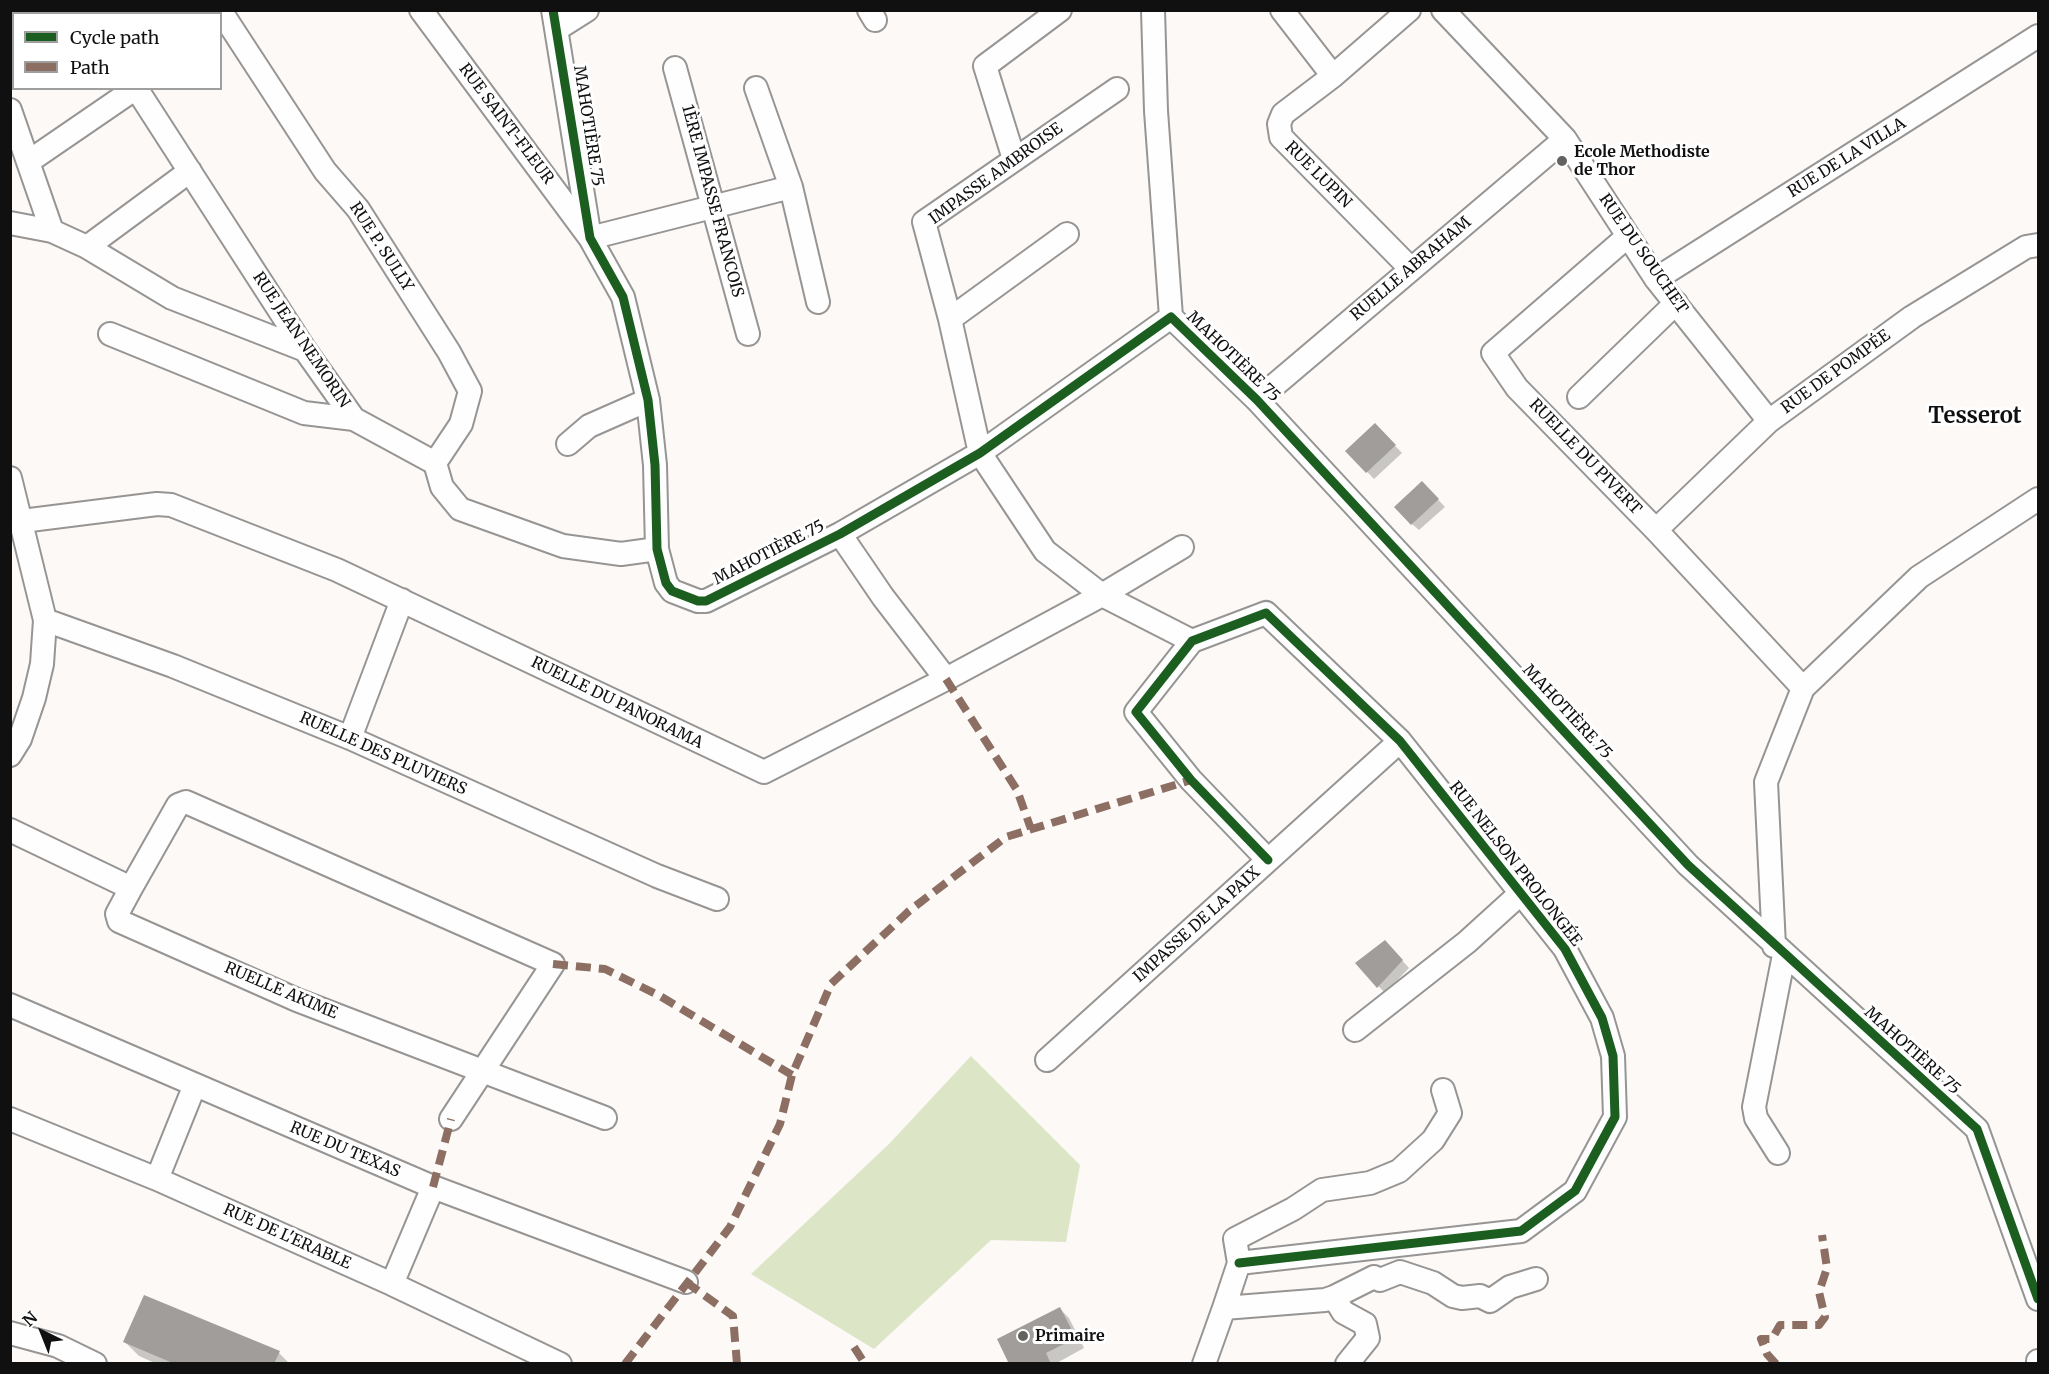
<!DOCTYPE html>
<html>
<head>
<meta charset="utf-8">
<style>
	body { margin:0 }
	#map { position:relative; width:2049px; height:1374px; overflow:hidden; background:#fcf9f6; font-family:Merriweather,serif }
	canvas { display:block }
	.frame { position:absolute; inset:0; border:12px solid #101010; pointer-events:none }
	.legend { position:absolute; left:12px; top:12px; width:210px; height:78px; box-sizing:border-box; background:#fff; border:2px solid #9f9f9f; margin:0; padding:8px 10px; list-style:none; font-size:18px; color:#101010 }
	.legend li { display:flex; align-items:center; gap:12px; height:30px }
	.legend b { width:30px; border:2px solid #9f9f9f }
	.north { position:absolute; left:12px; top:1302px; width:60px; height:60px; -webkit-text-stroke:4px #fff; paint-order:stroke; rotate:317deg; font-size:16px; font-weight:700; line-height:24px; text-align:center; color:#101010 }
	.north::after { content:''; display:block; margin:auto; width:21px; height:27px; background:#101010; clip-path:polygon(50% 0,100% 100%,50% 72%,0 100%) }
</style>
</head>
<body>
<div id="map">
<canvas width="2049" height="1374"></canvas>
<div class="frame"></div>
<ul class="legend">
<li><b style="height:8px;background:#1b5e20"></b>Cycle path</li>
<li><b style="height:8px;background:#8d6e63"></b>Path</li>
</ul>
<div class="north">N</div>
</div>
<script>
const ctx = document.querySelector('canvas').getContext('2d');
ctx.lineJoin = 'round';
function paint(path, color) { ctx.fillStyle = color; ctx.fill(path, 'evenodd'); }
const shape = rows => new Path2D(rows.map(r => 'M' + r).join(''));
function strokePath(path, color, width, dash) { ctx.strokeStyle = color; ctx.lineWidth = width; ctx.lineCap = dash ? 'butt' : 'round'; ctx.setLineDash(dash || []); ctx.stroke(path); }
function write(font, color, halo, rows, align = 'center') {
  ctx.font = font + ' Merriweather,serif'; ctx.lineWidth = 6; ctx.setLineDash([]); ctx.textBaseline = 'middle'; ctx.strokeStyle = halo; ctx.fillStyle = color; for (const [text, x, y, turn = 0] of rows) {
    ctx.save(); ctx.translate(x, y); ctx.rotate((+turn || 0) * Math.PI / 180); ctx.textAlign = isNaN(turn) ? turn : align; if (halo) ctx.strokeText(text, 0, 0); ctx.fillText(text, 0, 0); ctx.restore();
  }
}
paint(shape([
	[971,1056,1080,1165,1066,1242,991,1240,874,1349,751,1274,889,1144]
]), '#dde5c7');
paint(shape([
	[1375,425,1402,453,1374,479,1347,451],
	[1429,490,1445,507,1419,530,1412,524],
	[1392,949,1409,968,1385,993,1357,964],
	[1059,1308,1069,1318,1084,1348,1055,1364,1011,1364],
	[125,1342,279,1353,290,1364,157,1364,139,1356]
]), '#0003');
paint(shape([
	[1375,423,1396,445,1366,473,1345,451],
	[1422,481,1439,499,1411,525,1394,507],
	[1385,940,1403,960,1377,988,1355,963],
	[144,1295,280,1351,274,1364,175,1364,123,1342],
	[1060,1307,1076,1338,1046,1353,1051,1364,1009,1364,997,1339]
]), '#a09d9b');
const minor = shape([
	[86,10,88,14],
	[220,10,325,171,358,209,449,352,470,391,461,424,435,463],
	[421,10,590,238,791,187],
	[553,10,590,238,623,297,648,400,655,465,657,549,666,583,672,591,698,601,706,601,840,534,980,453,1171,317,1257,400,1688,865,1977,1129,2038,1299],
	[869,10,875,20],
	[1153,10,1156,111,1171,317],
	[1282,10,1333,76],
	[1409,10,1333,76,1283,114,1279,124,1281,137,1411,269],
	[1443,10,1565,139,1656,279,1769,421],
	[64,14,69,10],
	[557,29,587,10],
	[10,47,14,45],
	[675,68,748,334],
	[756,88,791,187,818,302],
	[10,110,52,231],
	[1014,159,985,66,1060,10],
	[28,162,136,88,305,350,354,419,435,463,442,487,460,509,563,546,621,554,657,549],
	[10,223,52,231,87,247,172,298,305,350],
	[1067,234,950,319,980,453,1045,551,1102,595,1192,641],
	[1628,236,1493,353,1517,388,1656,530,1803,688],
	[87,247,190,171],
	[1656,279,2038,36],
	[950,319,924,222,1117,89],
	[110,334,304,413,354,419],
	[1579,397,1676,303],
	[1257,400,1565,139],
	[568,444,589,426,648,400],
	[10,478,45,620,42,664,34,698,20,739,10,755],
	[22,521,157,504,171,505,337,570,764,772,946,679,1102,595,1182,547],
	[1656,530,1769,421,1912,317,2026,247,2038,245],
	[840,534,883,597,946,679],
	[45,620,173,666,350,738,657,876,717,899],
	[350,738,402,600],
	[10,830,131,888,117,914,119,921,297,1000,605,1118],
	[131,888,178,805,186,802,553,964,451,1119],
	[1774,946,1766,782,1803,688,1919,577,2038,499],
	[10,1005,433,1187,686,1282],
	[1355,1030,1467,942,1521,893],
	[1047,1060,1400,741],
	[10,1119,157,1179,392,1284,560,1364],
	[1778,1153,1756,1118,1754,1107,1784,955],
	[157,1179,194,1087],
	[1239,1263,1521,1231,1575,1191,1615,1117,1613,1056,1602,1018,1565,949,1400,741,1266,613,1192,641,1136,712,1191,780,1268,860],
	[392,1284,433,1187],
	[1224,1308,1239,1263,1235,1239,1293,1209,1322,1190,1370,1183,1399,1171,1433,1140,1450,1113,1443,1090],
	[10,1333,58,1346,95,1364],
	[1204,1364,1224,1308,1325,1300,1334,1297],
	[1347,1364,1368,1338,1365,1324,1343,1312,1334,1297,1374,1277,1380,1280,1400,1272,1433,1283,1453,1296,1462,1298,1480,1296,1490,1301,1510,1287,1536,1279],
	[2038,1364,2038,1361]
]);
strokePath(minor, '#969594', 26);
strokePath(minor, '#fffefe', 22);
strokePath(shape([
	[946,679,1017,790,1031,829],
	[553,964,605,969,660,996,792,1075],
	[433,1187,451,1119],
	[686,1282,733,1316,737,1364],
	[854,1347,865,1364],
	[625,1364,730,1227,780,1124,792,1075,831,984,909,911,1006,837,1191,780],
	[1776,1364,1767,1354,1761,1339,1772,1339,1780,1325,1819,1325,1825,1317,1819,1292,1827,1268,1822,1235]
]), '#8d6e63', 8, [15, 8]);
strokePath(shape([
	[553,10,590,238,623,297,648,400,655,465,657,549,666,583,672,591,698,601,706,601,840,534,980,453,1171,317,1257,400,1688,865,1977,1129,2038,1299],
	[1239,1263,1521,1231,1575,1191,1615,1117,1613,1056,1602,1018,1565,949,1400,741,1266,613,1192,641,1136,712,1191,780,1268,860]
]), '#1b5e20', 9);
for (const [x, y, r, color] of [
	[1562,161,6,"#636260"],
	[1023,1336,6,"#636260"]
]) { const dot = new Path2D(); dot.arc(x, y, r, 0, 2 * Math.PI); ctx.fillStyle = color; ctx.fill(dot); strokePath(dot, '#fff', 2); }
write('16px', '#101010', '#fff', [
	["RUE SAINT-FLEUR",506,124,53],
	["MAHOTIÈRE 75",588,126,81],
	["RUE DE LA VILLA",1847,158,-32],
	["IMPASSE AMBROISE",996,174,-36],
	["RUE LUPIN",1318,175,45],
	["1ÈRE IMPASSE FRANCOIS",712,201,75],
	["RUE P. SULLY",381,247,57],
	["RUE DU SOUCHET",1643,254,55],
	["RUELLE ABRAHAM",1411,269,-40],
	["RUE JEAN NEMORIN",301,340,56],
	["MAHOTIÈRE 75",1233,357,44],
	["RUE DE POMPÉE",1836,372,-36],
	["RUELLE DU PIVERT",1585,457,46],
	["MAHOTIÈRE 75",769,553,-27],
	["RUELLE DU PANORAMA",617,703,26],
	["MAHOTIÈRE 75",1567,712,47],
	["RUELLE DES PLUVIERS",383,754,24],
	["RUE NELSON PROLONGÉE",1515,864,52],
	["IMPASSE DE LA PAIX",1197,925,-42],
	["RUELLE AKIME",281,991,23],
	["MAHOTIÈRE 75",1912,1051,42],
	["RUE DU TEXAS",345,1150,23],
	["RUE DE L'ERABLE",287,1237,24]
]);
write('bold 16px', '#101010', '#fff', [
	["Ecole Methodiste",1574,152],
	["de Thor",1574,170],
	["Primaire",1035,1336]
], 'left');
write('bold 22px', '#101010', '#fff', [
	["Tesserot",1975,417]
]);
</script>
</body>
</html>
